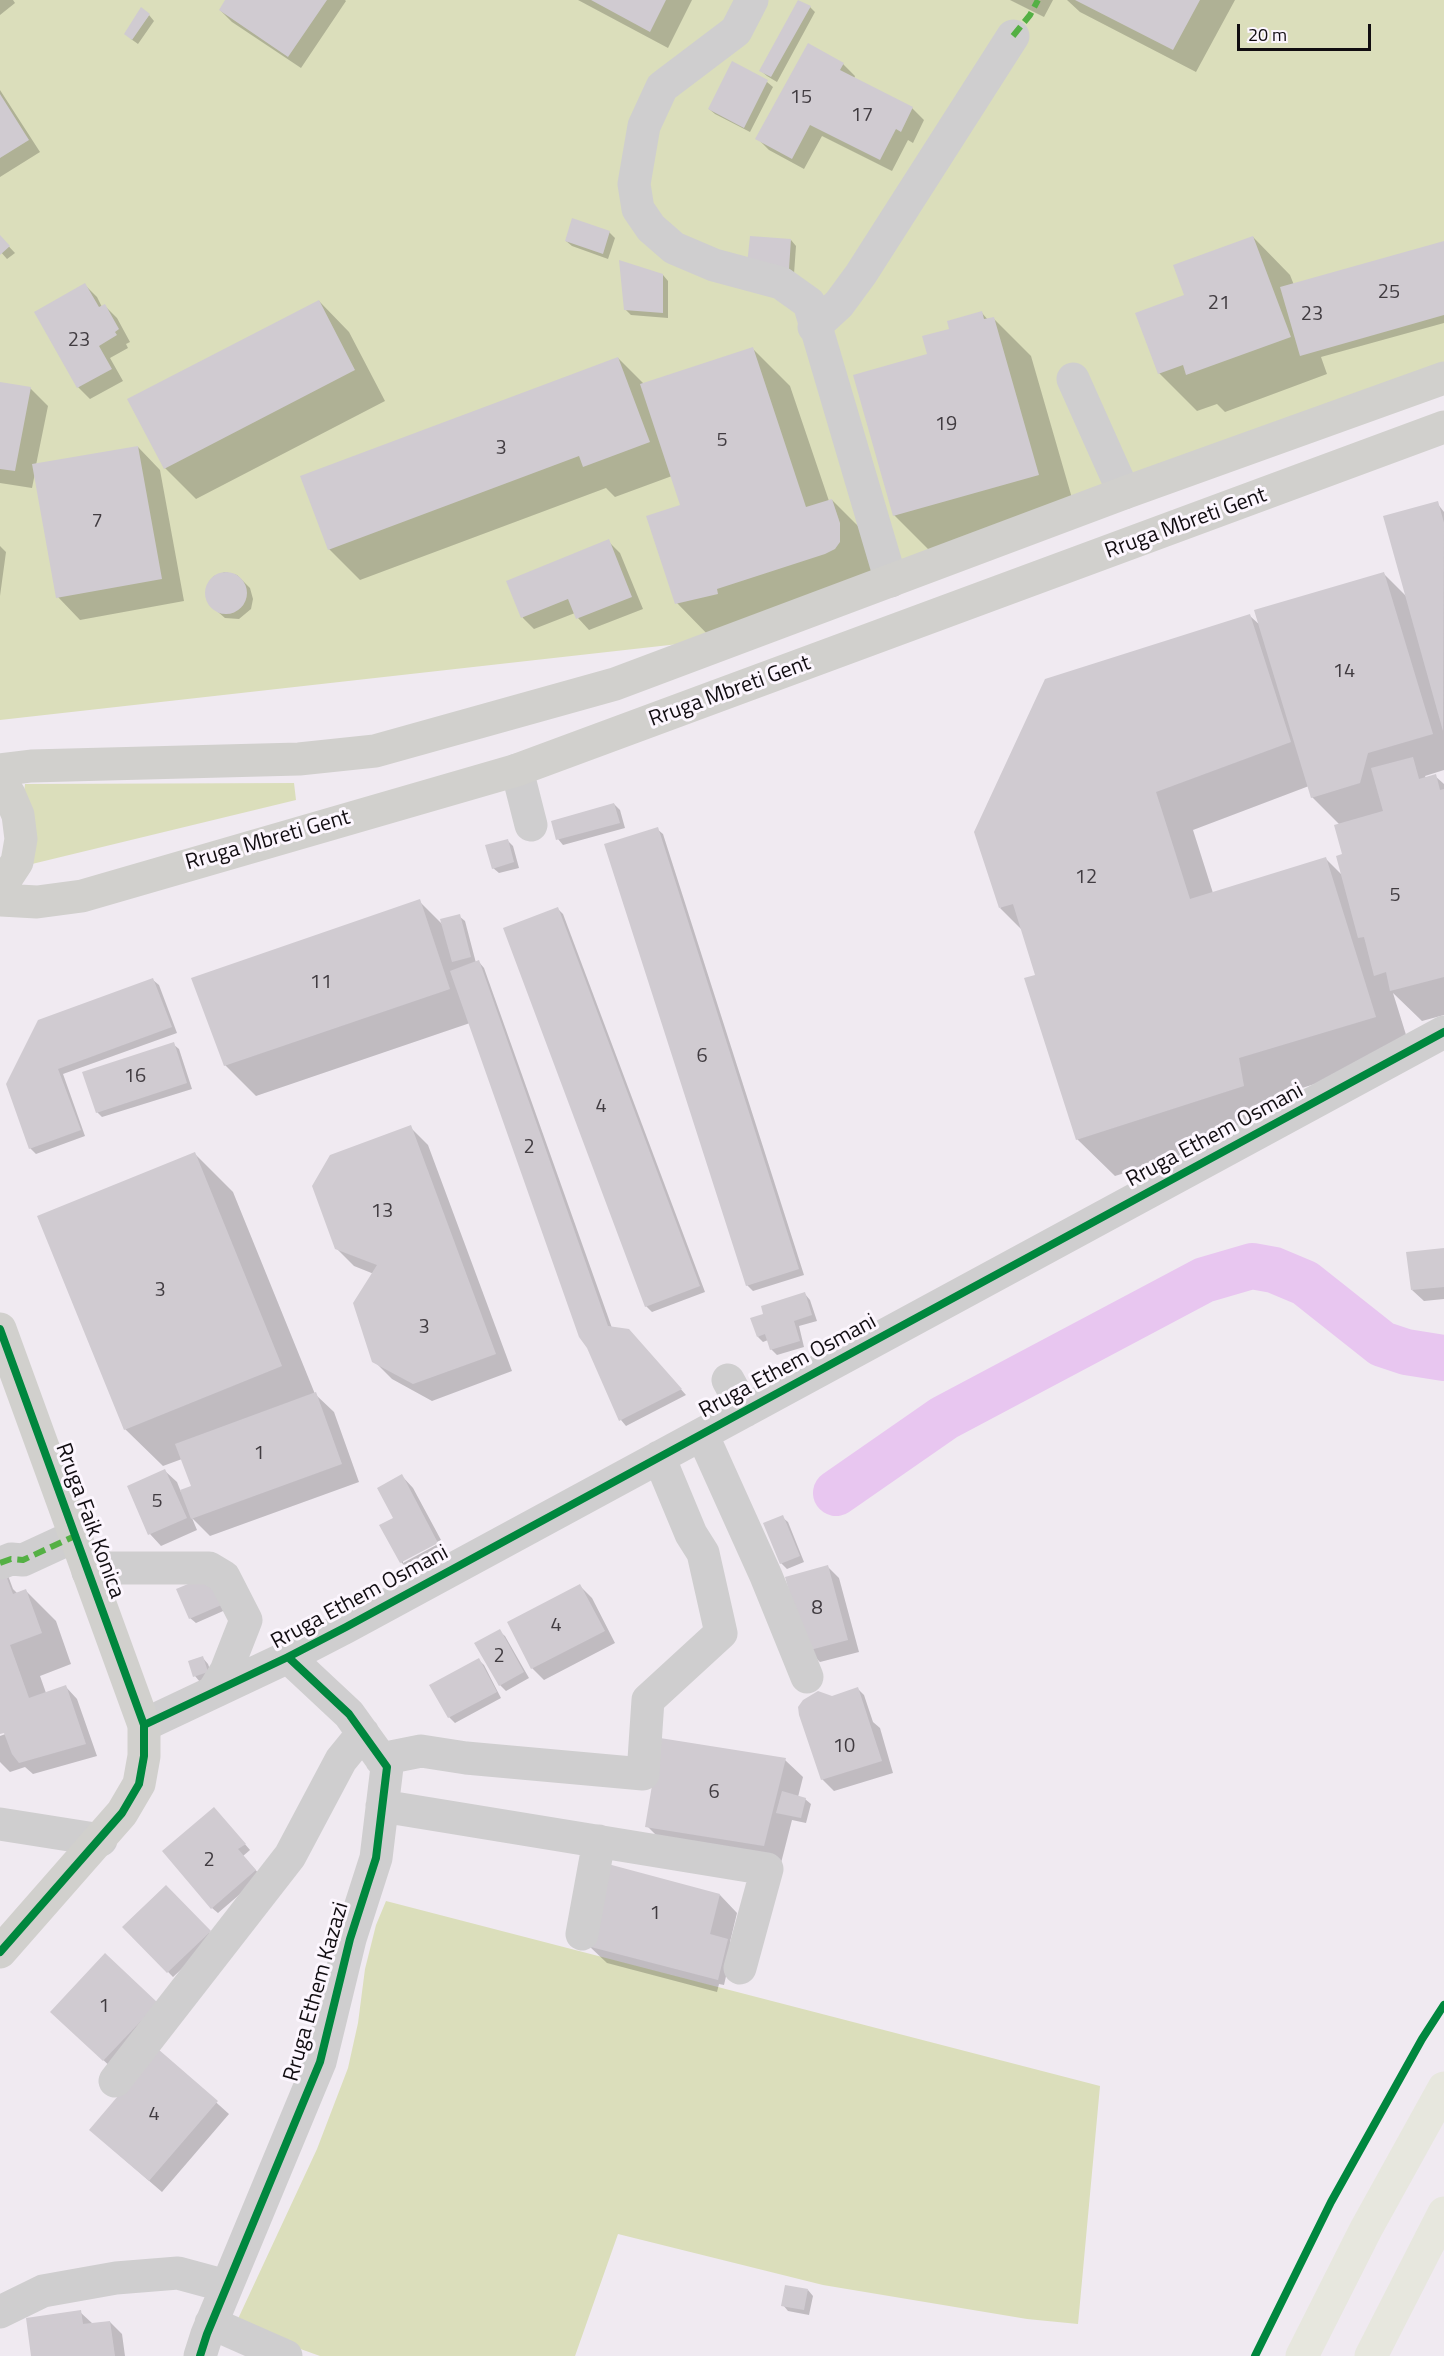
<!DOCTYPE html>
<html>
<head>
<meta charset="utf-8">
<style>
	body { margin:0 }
	#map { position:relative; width:1444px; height:2356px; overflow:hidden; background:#f0eaf1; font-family:"Titillium Web",sans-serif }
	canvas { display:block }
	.scale { position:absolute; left:1237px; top:24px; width:134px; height:27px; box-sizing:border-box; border:3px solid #110d11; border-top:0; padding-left:8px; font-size:18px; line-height:21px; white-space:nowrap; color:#110d11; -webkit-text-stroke:4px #fcf6fe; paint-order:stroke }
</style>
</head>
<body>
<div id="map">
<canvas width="1444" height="2356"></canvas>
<div class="scale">20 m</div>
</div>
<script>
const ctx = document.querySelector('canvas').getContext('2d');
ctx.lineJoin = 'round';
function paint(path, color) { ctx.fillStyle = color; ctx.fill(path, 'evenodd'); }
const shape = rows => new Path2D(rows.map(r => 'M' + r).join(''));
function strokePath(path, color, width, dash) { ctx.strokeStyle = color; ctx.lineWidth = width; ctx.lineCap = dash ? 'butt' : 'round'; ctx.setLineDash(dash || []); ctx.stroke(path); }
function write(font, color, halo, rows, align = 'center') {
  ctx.font = font + ' "Titillium Web",sans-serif'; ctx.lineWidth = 6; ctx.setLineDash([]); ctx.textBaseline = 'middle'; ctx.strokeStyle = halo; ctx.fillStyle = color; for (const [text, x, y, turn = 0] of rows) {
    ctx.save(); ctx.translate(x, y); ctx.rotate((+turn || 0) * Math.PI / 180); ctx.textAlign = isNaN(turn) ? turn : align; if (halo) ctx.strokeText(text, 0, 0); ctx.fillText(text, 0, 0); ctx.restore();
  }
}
paint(shape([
	[0,0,1444,0,1444,376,759,635,0,720],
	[294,783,296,800,32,864,24,793,25,784],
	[386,1901,1100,2086,1078,2324,1027,2319,823,2285,618,2234,575,2356,320,2356,281,2342,237,2321,317,2149,348,2068,358,2023,365,1969,376,1925]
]), '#dbdebb');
paint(shape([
	[0,0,13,0,15,3,0,15],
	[227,0,345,0,346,1,301,68,232,22,220,10],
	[578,0,692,0,668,48],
	[1010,0,1053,0,1044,17],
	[1067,0,1235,0,1196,72,1080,12],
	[810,7,815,12,777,82,767,76,761,71],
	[149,15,154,21,138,44,131,39],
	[732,63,767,82,773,87,750,132,715,114,709,109],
	[843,64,855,76,854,79,912,108,924,120,913,143,908,140,892,171,822,136,804,169,769,150,757,138],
	[0,90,40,152,0,177],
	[609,232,615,238,608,259,572,246,566,241],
	[0,237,15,253,7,259,0,251],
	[1253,237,1290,275,1294,285,1444,242,1444,323,1321,357,1327,374,1225,412,1217,404,1197,411,1159,373,1186,296],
	[791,240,796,246,794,274,749,265],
	[663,275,668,281,668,318,631,315,625,309],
	[85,285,97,297,102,307,105,306,117,318,130,342,126,344,128,348,110,358,123,381,90,399,78,387,36,312],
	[319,301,349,332,385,401,196,499,165,468],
	[982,313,988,320,993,318,1031,356,1076,512,932,553,894,515,929,355,951,330],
	[753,349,790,386,829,501,832,500,870,538,872,586,714,641,677,603,682,506,672,476,615,497,606,488,360,580,329,549,618,358,644,384],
	[0,383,30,388,48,406,36,465,138,447,160,470,184,601,80,620,58,597,35,473,32,488,0,483],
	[1437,503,1444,512,1444,770,1425,776,1426,778,1435,776,1444,784,1444,1015,1422,1021,1393,993,1412,1054,1276,1096,1281,1123,1115,1176,1077,1139,1037,976,1022,930,1000,908,1250,616,1261,626,1384,574,1408,598],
	[1309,786,1312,797,1340,825,1344,855,1342,875,1326,859,1213,893,1193,830],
	[608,541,620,553,643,609,589,630,578,618,575,613,534,629,523,618,508,582],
	[0,546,6,552,0,596],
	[225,572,237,575,250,588,253,599,251,609,239,619,225,618,211,606,207,598,207,586,214,576],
	[614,804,620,810,625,828,563,845,558,839],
	[657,829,663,834,804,1275,753,1291,747,1285],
	[507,840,513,846,519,868,499,873,493,868],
	[419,901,443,925,459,916,465,921,476,963,479,962,484,968,612,1328,634,1336,686,1395,626,1426,621,1420,470,1023,256,1096,225,1065],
	[558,909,563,914,705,1292,652,1312,646,1306],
	[153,980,159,985,177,1033,63,1074,85,1136,36,1154,30,1148,7,1084],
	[173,1044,179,1049,192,1089,102,1117,97,1112],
	[410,1127,428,1145,512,1371,432,1401,392,1379,374,1361,374,1274,354,1266,336,1248],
	[195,1154,233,1192,315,1394,334,1412,359,1482,210,1536,192,1518,197,1530,161,1546,150,1534,129,1486,165,1471,177,1482,181,1492,193,1487,182,1459,163,1466,125,1429],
	[1444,1250,1444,1299,1424,1301,1412,1290],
	[805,1294,810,1300,817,1321,799,1326,804,1347,777,1355,771,1349,768,1340,763,1342,758,1337,765,1315],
	[402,1476,413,1488,441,1540,403,1560,403,1563,442,1542,449,1555,413,1574,401,1562,395,1519],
	[782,1517,788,1522,804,1562,787,1569,781,1563,765,1523],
	[0,1554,13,1589,17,1593,25,1590,56,1621,71,1664,40,1676,46,1693,66,1687,77,1699,97,1756,33,1774,25,1767,10,1772,0,1762,0,1736,11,1732,0,1733],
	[827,1566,839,1578,859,1652,820,1662,808,1650],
	[218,1582,230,1608,196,1623,190,1618],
	[580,1586,592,1598,615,1643,544,1680,532,1668],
	[499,1631,505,1636,529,1678,506,1691,500,1685,476,1644],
	[203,1658,208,1664,213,1678,200,1682,195,1676],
	[479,1660,484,1665,501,1698,455,1723,449,1717,431,1685],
	[858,1689,864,1695,873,1722,880,1728,893,1773,834,1791,822,1779,832,1698],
	[785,1760,803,1777,798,1797,805,1799,811,1804,806,1823,792,1820,781,1863,665,1844,647,1826],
	[220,1815,250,1850,243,1856,261,1876,218,1913,212,1908],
	[165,1887,215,1938,173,1977,124,1927],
	[720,1895,737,1913,730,1942,733,1946,724,1985,719,1984,717,1992,607,1963,589,1946],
	[169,2016,116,2072,64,2023],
	[159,2051,229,2114,162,2192,103,2141],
	[808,2290,813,2296,809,2315,788,2311,783,2305],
	[80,2312,93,2324,110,2322,122,2334,125,2356,33,2356]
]), '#0003');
strokePath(shape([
	[836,1493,944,1418,1204,1280,1252,1266,1274,1270,1305,1283,1382,1344,1406,1352,1444,1358]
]), '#e8c6f0', 46);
paint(shape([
	[225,0,327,0,288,57,219,10],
	[591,0,666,0,650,32],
	[798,0,811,6,771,77,759,71],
	[1075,0,1200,0,1173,50],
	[141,7,150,14,132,40,124,34],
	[808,43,844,63,840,70,913,107,901,132,896,129,880,160,810,125,792,159,755,139],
	[732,61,768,80,744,128,708,109],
	[0,94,29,140,0,158],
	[572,218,610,231,603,254,565,241],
	[0,235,10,246,0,255],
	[750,236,791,239,789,269,747,265],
	[1253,236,1291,337,1186,375,1183,365,1158,374,1135,313,1184,295,1173,265],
	[1444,241,1444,315,1300,356,1280,287],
	[619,260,663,274,663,313,624,310],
	[85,283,99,307,105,304,119,329,115,332,117,335,99,346,112,369,77,388,34,312],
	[319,300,355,370,164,469,127,399],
	[982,311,984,319,994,317,1039,475,893,516,853,375,927,354,922,336,949,329,947,321],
	[753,347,806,507,832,499,840,523,840,542,835,549,825,554,717,589,718,594,675,604,646,516,680,505,640,384],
	[618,357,650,442,583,467,579,456,328,550,300,476],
	[0,382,31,387,15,471,0,469],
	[138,446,162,579,56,598,32,464],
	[1438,501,1444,523,1443,731,1383,516],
	[609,539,632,597,576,619,568,599,521,618,506,581],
	'205 593a21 21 0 1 1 42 0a21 21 0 1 1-42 0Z',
	[1384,572,1433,734,1368,753,1360,783,1311,798,1254,610],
	[1250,614,1291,742,1156,792,1190,899,1326,857,1376,1017,1239,1058,1244,1086,1076,1140,1024,978,1035,975,1013,904,999,908,974,832,1045,679],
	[1413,757,1419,779,1436,774,1440,790,1444,789,1444,977,1390,991,1386,972,1374,976,1364,937,1358,938,1336,856,1342,854,1334,825,1383,811,1371,768],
	[614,803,620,823,556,840,551,821],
	[658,827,799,1269,746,1286,604,844],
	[508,839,514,862,492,869,485,845],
	[420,899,450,989,224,1066,191,978],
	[558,907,700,1286,645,1307,503,928],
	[460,914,471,957,452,962,440,919],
	[479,960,608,1326,629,1329,682,1389,619,1421,587,1348,579,1337,450,971],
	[153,978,172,1027,58,1069,81,1130,29,1149,6,1084,38,1020],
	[174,1042,187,1083,96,1113,82,1072],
	[411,1125,496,1354,413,1384,372,1362,353,1303,377,1265,335,1249,312,1186,330,1155],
	[195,1152,282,1366,124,1430,37,1216],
	[1444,1248,1444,1287,1411,1290,1406,1252],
	[805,1292,812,1315,794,1321,800,1341,770,1350,765,1334,757,1337,750,1318,763,1314,761,1306],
	[316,1392,342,1464,191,1519,180,1490,191,1486,175,1444],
	[165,1469,187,1518,148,1535,127,1486],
	[402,1474,438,1543,400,1563,379,1525,393,1518,377,1488],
	[783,1515,800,1556,780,1564,763,1523],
	[0,1560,13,1594,26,1589,42,1633,10,1645,29,1698,66,1685,86,1744,19,1763,12,1754,4,1733,0,1734],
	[828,1565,848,1640,806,1651,785,1577],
	[212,1574,226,1603,189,1619,176,1589],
	[580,1584,605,1631,531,1669,507,1622],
	[500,1629,524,1672,499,1686,474,1643],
	[203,1656,208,1672,193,1677,188,1661],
	[479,1658,497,1692,448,1718,429,1685],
	[858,1687,882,1761,821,1780,799,1715,798,1707,803,1700,818,1691,832,1696],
	[660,1738,786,1758,764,1846,645,1827],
	[782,1791,806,1798,801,1818,776,1813],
	[214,1807,246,1844,238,1849,256,1870,211,1909,162,1851],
	[608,1864,720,1894,710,1934,728,1939,718,1980,587,1946],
	[166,1885,211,1931,167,1973,122,1927],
	[105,1953,158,2003,103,2061,50,2012],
	[158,2049,218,2101,149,2181,89,2130],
	[785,2285,808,2289,804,2310,781,2306],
	[81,2310,83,2324,110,2321,115,2356,31,2356,26,2318]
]), '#d0cbd1');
strokePath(shape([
	[752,0,736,31,662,87,644,126,634,184,638,209,651,228,674,248,714,265,781,283,809,303,891,581],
	[814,327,839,304,861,274,1013,36],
	[1073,379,1124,493],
	[517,770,531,825],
	[728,1380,745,1411],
	[702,1434,766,1576,807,1677],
	[1,1563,11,1559,23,1560,75,1536],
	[88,1572,103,1568,209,1568,224,1577,246,1620,226,1671,213,1692],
	[144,1725,288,1657,346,1627,1444,1032],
	[381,1759,421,1751,466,1758,643,1774,648,1700,721,1633,703,1553,691,1534,659,1457],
	[382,1806,767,1869,740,1968],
	[0,1824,101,1840],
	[582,1934,599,1841],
	[115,2081,290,1856,341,1760,363,1733],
	[0,2312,43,2291,116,2278,178,2273,226,2286],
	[211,2323,286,2356],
	[200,2356,207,2334,320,2062,350,1939,376,1858,387,1767,349,1714,288,1657]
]), '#cfcecf', 33);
strokePath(shape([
	[0,770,31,766,299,759,375,751,615,684,1124,493,1444,378],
	[0,784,9,794,18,815,21,839,17,862,0,888],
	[0,900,37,902,82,896,517,770,1444,427],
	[0,1329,144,1725,144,1756,139,1784,122,1813,0,1952]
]), '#d1d0cd', 33);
strokePath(shape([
	[1302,2356,1366,2229,1444,2088],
	[1371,2356,1444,2213]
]), '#e7e7de', 33);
strokePath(shape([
	[1013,36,1030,15,1038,0],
	[0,1563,11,1559,23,1560,75,1536]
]), '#54b044', 6, [12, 6]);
strokePath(shape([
	[0,1329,144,1725,144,1756,139,1784,122,1813,0,1952],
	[144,1725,288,1657,346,1627,1444,1032],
	[200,2356,207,2334,320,2062,350,1939,376,1858,387,1767,349,1714,288,1657],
	[1255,2356,1331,2202,1422,2039,1444,2005]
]), '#00873e', 8);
write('20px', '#413c41', null, [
	["15",801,98],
	["17",862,116],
	["25",1389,293],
	["21",1219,304],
	["23",1312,315],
	["23",79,341],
	["19",946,425],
	["5",722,441],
	["3",501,449],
	["7",97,522],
	["14",1344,672],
	["12",1086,878],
	["5",1395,896],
	["11",321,983],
	["6",702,1057],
	["16",135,1077],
	["4",601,1107],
	["2",529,1148],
	["13",382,1212],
	["3",160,1291],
	["3",424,1328],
	["1",259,1454],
	["5",157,1502],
	["8",817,1609],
	["4",556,1626],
	["2",499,1657],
	["10",844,1747],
	["6",714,1793],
	["2",209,1861],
	["1",655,1914],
	["1",104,2007],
	["4",154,2115]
]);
write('22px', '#110d11', '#fcf6fe', [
	["Rruga Mbreti Gent",1186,524,-20],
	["Rruga Mbreti Gent",730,692,-20],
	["Rruga Mbreti Gent",268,841,-16],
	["Rruga Ethem Osmani",1215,1136,-28],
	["Rruga Ethem Osmani",788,1367,-28],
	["Rruga Faik Konica",89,1521,70],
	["Rruga Ethem Osmani",360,1598,-28],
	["Rruga Ethem Kazazi",317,1992,-74]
]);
</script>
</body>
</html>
